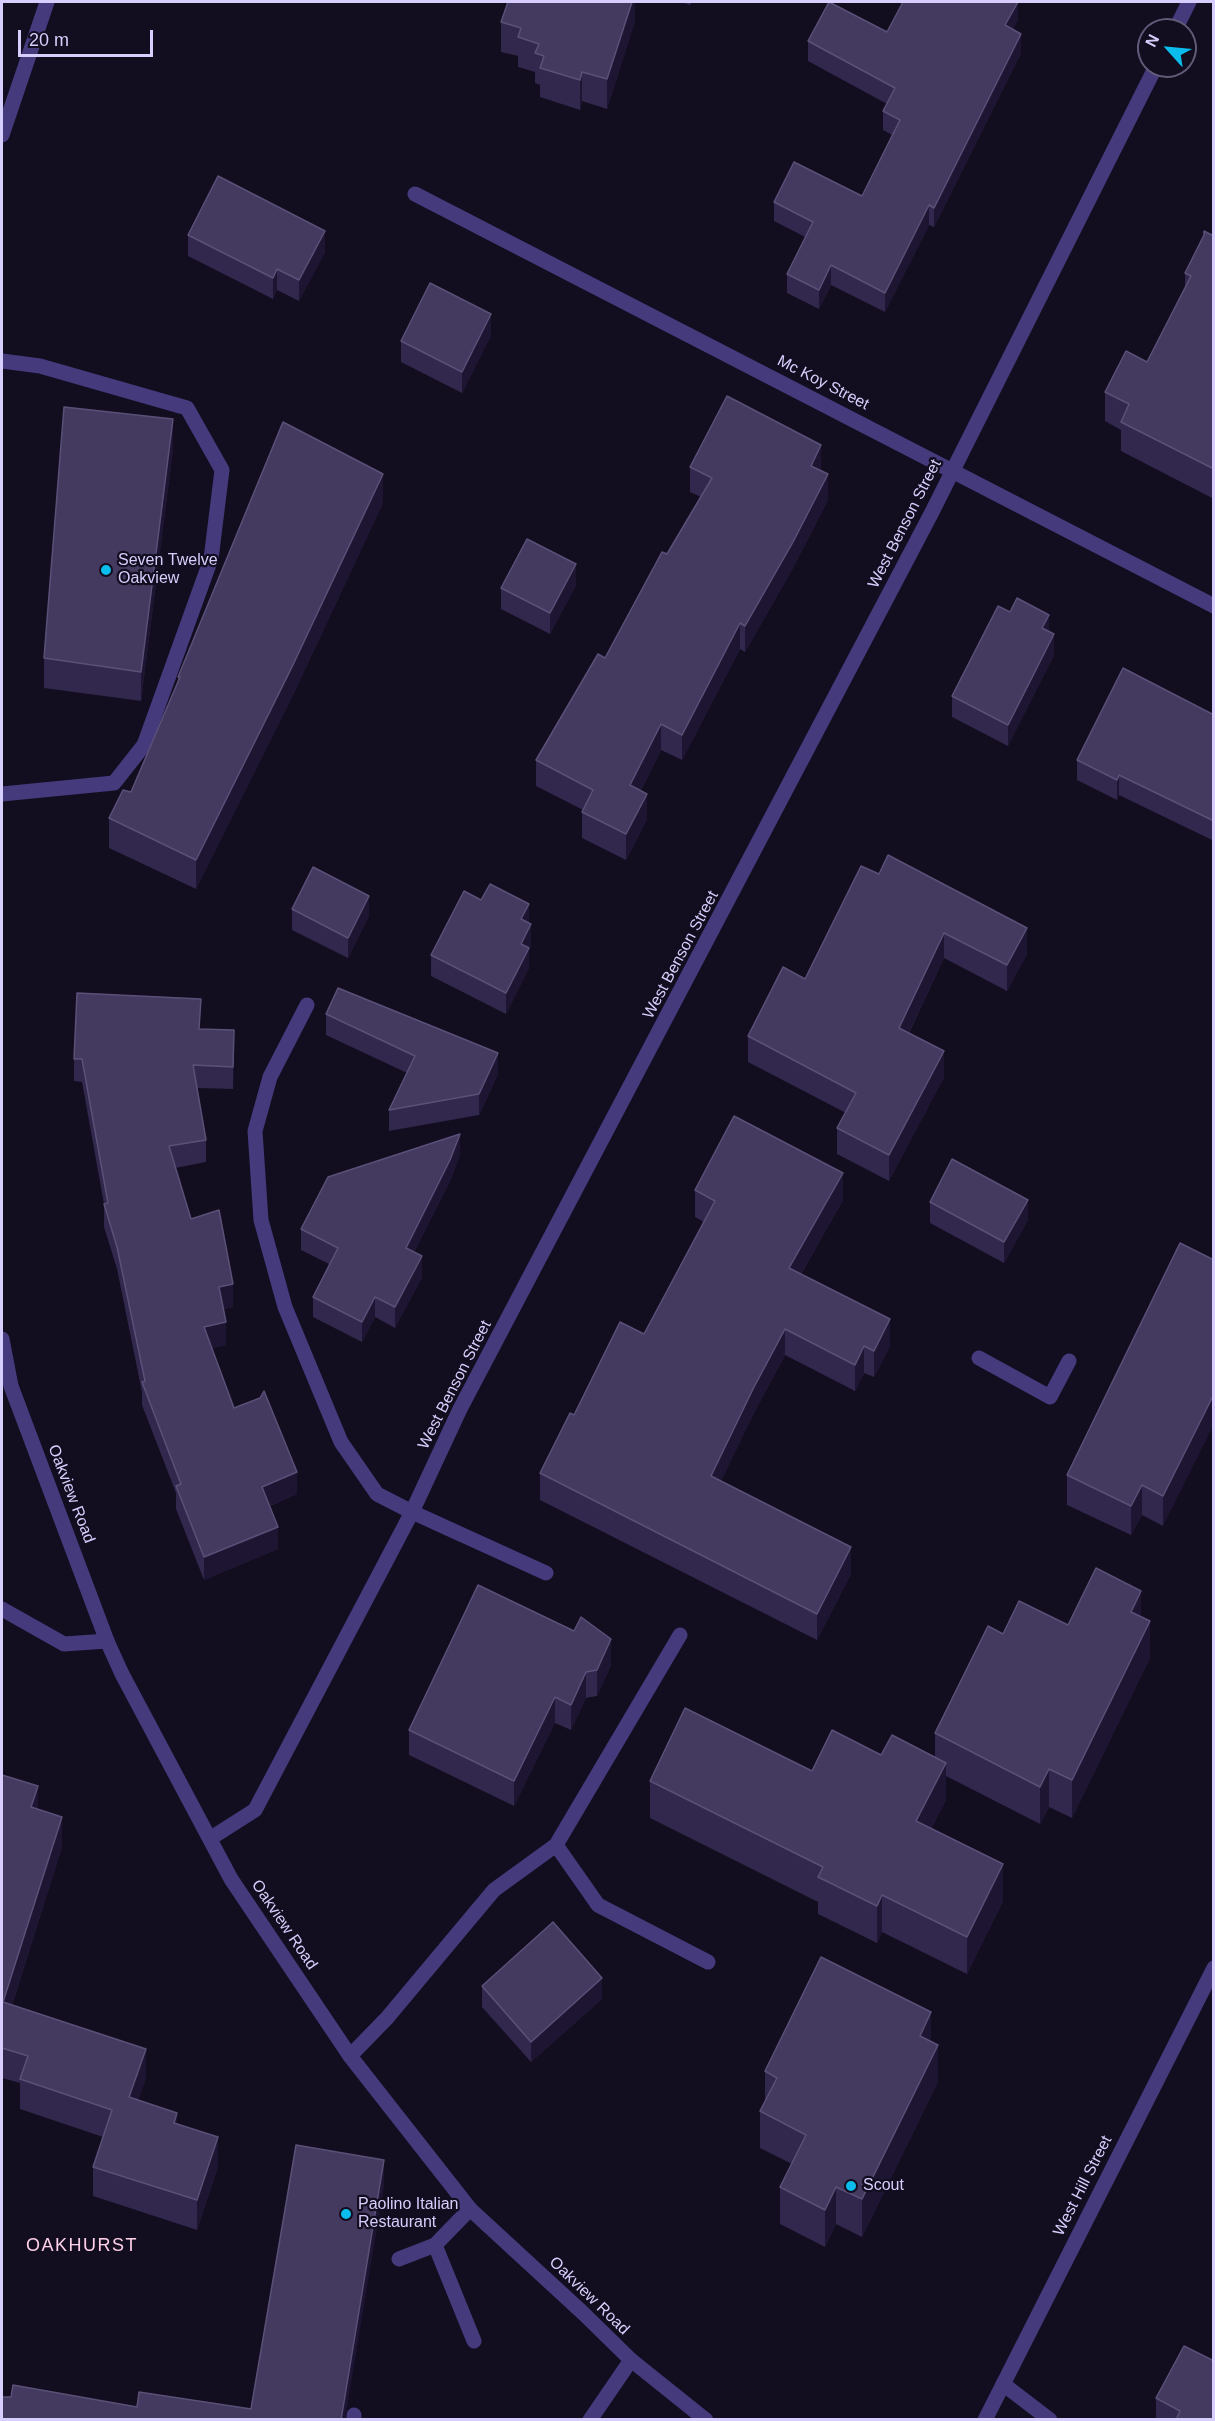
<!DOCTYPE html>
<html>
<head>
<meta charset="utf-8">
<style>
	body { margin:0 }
	#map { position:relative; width:1215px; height:2421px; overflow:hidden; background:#120d1f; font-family:Arial,sans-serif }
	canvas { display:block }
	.frame { position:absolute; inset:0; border:3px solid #d8cefd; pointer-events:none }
	.north { position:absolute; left:1137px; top:18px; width:60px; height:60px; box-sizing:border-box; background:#120d1f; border:2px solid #615a78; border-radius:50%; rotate:297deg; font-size:16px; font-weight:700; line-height:24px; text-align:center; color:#d8cefd }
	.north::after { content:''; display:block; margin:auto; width:21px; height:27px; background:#0abded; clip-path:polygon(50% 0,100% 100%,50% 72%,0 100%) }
	.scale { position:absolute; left:18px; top:30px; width:135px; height:27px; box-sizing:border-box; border:3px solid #d8cefd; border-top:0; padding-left:8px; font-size:18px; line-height:21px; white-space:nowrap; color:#d8cefd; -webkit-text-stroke:4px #120d1f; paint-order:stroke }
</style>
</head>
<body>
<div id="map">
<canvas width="1215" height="2421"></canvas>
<div class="frame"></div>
<div class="north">N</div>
<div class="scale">20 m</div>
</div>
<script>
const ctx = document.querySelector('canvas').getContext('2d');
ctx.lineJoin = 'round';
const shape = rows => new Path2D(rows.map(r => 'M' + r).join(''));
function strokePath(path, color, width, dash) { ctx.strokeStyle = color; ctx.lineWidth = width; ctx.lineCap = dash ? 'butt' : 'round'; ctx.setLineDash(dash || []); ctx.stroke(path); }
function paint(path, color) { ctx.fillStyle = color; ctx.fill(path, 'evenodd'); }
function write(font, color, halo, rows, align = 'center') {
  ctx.font = font + ' Arial,sans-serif'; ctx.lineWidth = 4.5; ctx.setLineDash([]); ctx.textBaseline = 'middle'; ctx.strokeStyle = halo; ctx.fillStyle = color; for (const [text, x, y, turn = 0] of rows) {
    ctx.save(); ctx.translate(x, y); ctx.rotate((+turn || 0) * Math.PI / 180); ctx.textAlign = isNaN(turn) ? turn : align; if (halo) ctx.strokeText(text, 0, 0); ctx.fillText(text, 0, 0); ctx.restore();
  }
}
strokePath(shape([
	[2,361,40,366,187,408,222,470,211,559,144,745,114,783,2,794],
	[307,1005,270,1077,255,1131,261,1220,285,1307,341,1442,377,1494,412,1512,546,1573],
	[979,1358,1050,1397,1069,1361],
	[556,1845,598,1905,708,1962],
	[350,2056,387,2018,494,1890,556,1845,680,1635],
	[435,2245,474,2341],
	[399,2259,435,2245,470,2209],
	[1003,2384,1050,2420],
	[354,2415,354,2420]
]), '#443a7c', 15);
strokePath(shape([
	[1175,30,1189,2],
	[415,194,1214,606],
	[2,1609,64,1644,107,1641],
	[211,1838,255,1810,412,1512,460,1409,931,514,1156,66],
	[590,2420,631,2360],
	[985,2420,1214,1968]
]), '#443a7c', 15);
strokePath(shape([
	[2,135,47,2],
	[2,1339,11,1386,107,1641,122,1674,231,1879,350,2056,470,2209,583,2313,631,2360,706,2420]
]), '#443a7c', 15);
paint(shape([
	[635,2,635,21,607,109,582,101,580,110,540,97,540,85,535,83,535,72,518,67,518,56,501,52,501,22],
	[681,2,692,2,690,5],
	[1018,20,1013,29,1021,53,934,227,929,225,885,312,831,285,819,309,787,293,787,274,805,237,774,221,774,202,862,196,892,135,883,130,883,111,887,104,808,61,808,41,887,32],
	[188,235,325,252,299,301,277,290,273,299,188,256],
	[1214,236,1214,499,1121,451,1121,430,1105,421,1105,392,1147,362,1185,288,1185,273],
	[491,335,462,393,401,362,401,341],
	[173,449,141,701,44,688,44,658],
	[690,467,821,471,828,500,793,568,745,652,740,649,682,760,661,750,641,790,647,819,626,860,582,838,582,812,583,810,536,786,536,760,605,658,701,497,690,492],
	[383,503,291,699,196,889,109,848,109,818,131,792,178,681,178,677],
	[576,585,550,634,501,609,501,588],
	[1049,632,1054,655,1008,746,952,717,952,696],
	[1214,715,1214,841,1119,795,1117,800,1077,780,1077,760],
	[879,874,1027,954,1007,991,944,958,909,1033,944,1077,889,1181,837,1154,837,1128,846,1113,748,1062,748,1036,805,979],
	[292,909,369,916,348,958,292,930],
	[529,923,531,945,529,949,529,968,506,1014,431,976,431,955],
	[326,1014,498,1074,479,1115,389,1131,389,1110,407,1073,326,1035],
	[200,1029,234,1053,233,1089,197,1088,206,1140,206,1162,175,1168,191,1219,233,1307,224,1309,226,1345,212,1348,234,1408,297,1494,270,1506,278,1549,204,1580,176,1509,176,1493,142,1405,142,1392,117,1269,104,1227,104,1204,82,1082,74,1081,74,1059],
	[460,1155,450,1181,414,1252,422,1277,395,1328,375,1317,362,1342,313,1317,313,1297,329,1264,301,1250,301,1229],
	[695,1190,843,1200,801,1274,890,1346,874,1377,864,1373,855,1391,785,1355,753,1415,721,1481,851,1574,817,1640,540,1500,540,1473,574,1415,644,1334,704,1222,695,1217],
	[930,1202,1028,1220,1004,1263,930,1223],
	[1180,1243,1163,1526,1142,1515,1131,1535,1067,1505,1067,1475],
	[478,1585,611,1665,597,1696,586,1698,571,1730,555,1723,514,1806,409,1755,409,1730],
	[1141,1616,1150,1658,1072,1818,1049,1807,1040,1824,946,1776,946,1800,931,1829,1003,1901,967,1974,882,1932,877,1943,818,1914,818,1902,650,1818,650,1781,812,1771,881,1755,935,1757,935,1733,1003,1634],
	[2,1775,38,1809,62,1847,12,2005,146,2078,138,2100,177,2124,218,2167,197,2230,93,2196,93,2167,103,2137,20,2109,20,2083,2,2078],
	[482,1986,602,1999,531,2062,482,2007],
	[931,2041,938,2082,862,2237,836,2224,825,2247,780,2224,780,2187,792,2164,760,2148,760,2111,765,2103,765,2071],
	[1156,2398,1214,2420,1156,2420]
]), '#32274c');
paint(shape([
	[632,2,635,2,635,21,607,109,607,79],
	[1018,2,1018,20,1005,45,1005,25],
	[1021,34,1021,53,934,227,934,208],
	[582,72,582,101,580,110,580,80],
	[929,205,929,225,885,312,885,293],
	[325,231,325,252,299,301,299,280],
	[831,265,831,285,819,309,819,290],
	[277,269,277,290,273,299,273,278],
	[491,314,491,335,462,393,462,372],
	[173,419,173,449,141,701,141,672],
	[821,445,821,471,811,466],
	[383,474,383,503,291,699,196,889,196,860],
	[828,474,828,500,793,568,745,652,745,626],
	[576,564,576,585,550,634,550,613],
	[1049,615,1049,635,1042,628],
	[740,623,740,649,682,760,682,735],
	[1054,634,1054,655,1008,746,1008,725],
	[661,724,661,750,630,811,630,785],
	[1119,775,1119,795,1117,800,1117,780],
	[647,794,647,819,626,860,626,834],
	[369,896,369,916,348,958,348,938],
	[529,904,529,924,521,919],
	[531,924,531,945,529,949,529,968,506,1014,506,993,521,944],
	[1027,928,1027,954,1007,991,1007,965],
	[944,933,944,958,899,1053,899,1028],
	[234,1030,234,1053,233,1089,233,1067],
	[944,1051,944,1077,889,1181,889,1155],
	[498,1053,498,1074,479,1115,479,1094],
	[460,1134,460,1155,450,1181,406,1269,406,1248],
	[843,1173,843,1200,789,1294,789,1268],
	[1028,1200,1028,1220,1004,1263,1004,1242],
	[422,1256,422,1277,395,1328,395,1307],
	[233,1284,233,1307,219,1310,219,1287],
	[375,1297,375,1317,362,1342,362,1322],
	[890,1319,890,1346,874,1377,874,1351],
	[226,1322,226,1345,204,1350,204,1327],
	[785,1329,785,1355,753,1415,711,1502,711,1476,753,1389],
	[864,1346,864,1373,855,1391,855,1365],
	[1214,1394,1214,1424,1163,1526,1163,1496],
	[297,1472,297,1494,262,1509,262,1487],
	[1142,1485,1142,1515,1131,1535,1131,1506],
	[278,1527,278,1549,204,1580,204,1557],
	[851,1547,851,1574,817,1640,817,1614],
	[1141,1591,1141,1628,1131,1612],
	[1150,1621,1150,1658,1072,1818,1072,1780],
	[611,1639,611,1665,597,1696,597,1670],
	[586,1672,586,1698,571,1730,571,1705],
	[555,1697,555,1723,514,1806,514,1781],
	[946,1763,946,1800,916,1858,916,1821],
	[1049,1769,1049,1807,1040,1824,1040,1787],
	[38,1786,38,1816,31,1807],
	[62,1817,62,1847,3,2032,3,2002],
	[1003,1864,1003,1901,967,1974,967,1937],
	[882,1895,882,1932,877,1943,877,1906],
	[602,1978,602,1999,531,2062,531,2042],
	[931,2012,931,2049,920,2036],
	[938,2045,938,2082,862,2237,862,2199],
	[146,2049,146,2078,129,2127,129,2097],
	[177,2113,177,2143,174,2123],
	[218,2137,218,2167,197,2230,197,2200],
	[384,2160,384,2186,345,2420,341,2420],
	[836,2187,836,2224,825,2247,825,2210]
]), '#1e1532');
const building = shape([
	[508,2,632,2,607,79,582,72,580,80,540,68,544,56,535,53,539,44,518,37,521,28,501,22,508,2],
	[829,2,887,32,903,2,1018,2,1005,25,1021,34,934,208,929,205,885,293,831,265,819,290,787,274,813,222,774,202,794,162,862,196,900,120,883,111,895,88,808,41,829,2],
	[218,176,325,231,299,280,277,269,273,278,188,235,218,176],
	[1204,231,1214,236,1214,469,1121,422,1129,404,1105,392,1126,351,1147,362,1191,276,1185,273,1204,235,1204,231],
	[430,283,491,314,462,372,401,341,430,283],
	[727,396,821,445,811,466,828,474,793,542,745,626,740,623,682,735,661,724,630,785,647,794,626,834,582,812,593,790,536,760,598,654,605,658,662,552,667,554,712,478,690,467,727,396],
	[64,407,173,419,141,672,44,658,64,407],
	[283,422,383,474,291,669,196,860,109,818,123,790,131,792,180,677,178,677,283,422],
	[527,539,576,564,550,613,501,588,527,539],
	[1017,598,1049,615,1042,628,1054,634,1008,725,952,696,998,606,1010,612,1017,598],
	[1123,668,1214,715,1214,821,1119,775,1117,780,1077,760,1123,668],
	[888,855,1027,928,1007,965,944,933,899,1028,944,1051,889,1155,837,1128,856,1093,748,1036,783,967,805,979,861,866,879,874,888,855],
	[313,867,369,896,348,938,292,909,313,867],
	[490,884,529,904,521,919,531,924,521,944,529,948,506,993,431,955,464,891,481,900,490,884],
	[338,988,498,1053,479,1094,389,1110,415,1056,326,1014,338,988],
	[77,993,201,999,199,1029,234,1030,233,1067,193,1065,206,1140,169,1146,191,1219,219,1210,233,1284,219,1287,226,1322,204,1327,234,1408,260,1398,264,1391,297,1472,262,1487,278,1527,204,1557,176,1486,181,1484,142,1382,145,1381,117,1247,104,1204,108,1203,82,1059,74,1059,77,993],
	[734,1116,843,1173,789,1268,890,1319,874,1351,864,1346,855,1365,785,1329,753,1389,711,1476,851,1547,817,1614,540,1473,570,1413,574,1415,620,1322,644,1334,715,1201,695,1190,734,1116],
	[460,1134,450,1160,406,1248,422,1256,395,1307,375,1297,362,1322,313,1297,338,1248,301,1229,328,1177,460,1134],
	[952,1159,1028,1200,1004,1242,930,1202,952,1159],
	[1180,1243,1214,1260,1214,1394,1163,1496,1142,1485,1131,1506,1067,1475,1180,1243],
	[1096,1568,1141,1591,1131,1612,1150,1621,1072,1780,1049,1769,1040,1787,935,1733,988,1626,1003,1634,1019,1601,1068,1625,1096,1568],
	[478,1585,574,1631,581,1617,611,1639,597,1670,586,1672,571,1705,555,1697,514,1781,409,1730,478,1585],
	[685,1708,812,1771,832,1730,881,1755,892,1735,946,1763,916,1821,1003,1864,967,1937,882,1895,877,1906,818,1877,823,1867,650,1781,685,1708],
	[2,1775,38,1786,31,1807,62,1817,3,2002,146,2049,129,2097,177,2113,174,2123,218,2137,197,2200,93,2167,112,2110,20,2079,28,2056,2,2048,2,1775],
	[553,1922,602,1978,531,2042,482,1986,553,1922],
	[821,1957,931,2012,920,2036,938,2045,862,2199,836,2187,825,2210,780,2187,806,2135,760,2111,777,2078,765,2071,821,1957],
	[296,2145,384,2160,341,2420,2,2420,2,2397,11,2397,13,2385,137,2407,139,2392,251,2409,296,2145],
	[1184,2346,1214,2361,1214,2420,1176,2420,1180,2411,1156,2398,1184,2346]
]);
paint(building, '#44395f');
strokePath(building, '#5b5078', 1.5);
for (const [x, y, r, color] of [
	[106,570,6,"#0abded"],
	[851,2186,6,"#0abded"],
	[346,2214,6,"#0abded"]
]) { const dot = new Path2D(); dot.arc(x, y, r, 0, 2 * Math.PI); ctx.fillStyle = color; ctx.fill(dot); strokePath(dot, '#120d1f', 2); }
write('16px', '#d8cefd', '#120d1f', [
	["Mc Koy Street",823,383,27],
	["West Benson Street",905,524,-63],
	["West Benson Street",681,955,-62],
	["West Benson Street",455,1385,-63],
	["Oakview Road",71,1494,69],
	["Oakview Road",284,1925,56],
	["West Hill Street",1083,2186,-63],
	["Oakview Road",589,2296,44]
]);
write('16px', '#d8cefd', '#120d1f', [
	["Seven Twelve",118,561],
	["Oakview",118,579],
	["Scout",863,2186],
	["Paolino Italian",358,2205],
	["Restaurant",358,2223]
], 'left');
ctx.letterSpacing = '1.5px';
write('18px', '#fdd0e7', '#120d1f', [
	["OAKHURST",82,2246]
]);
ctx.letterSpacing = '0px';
</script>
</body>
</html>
